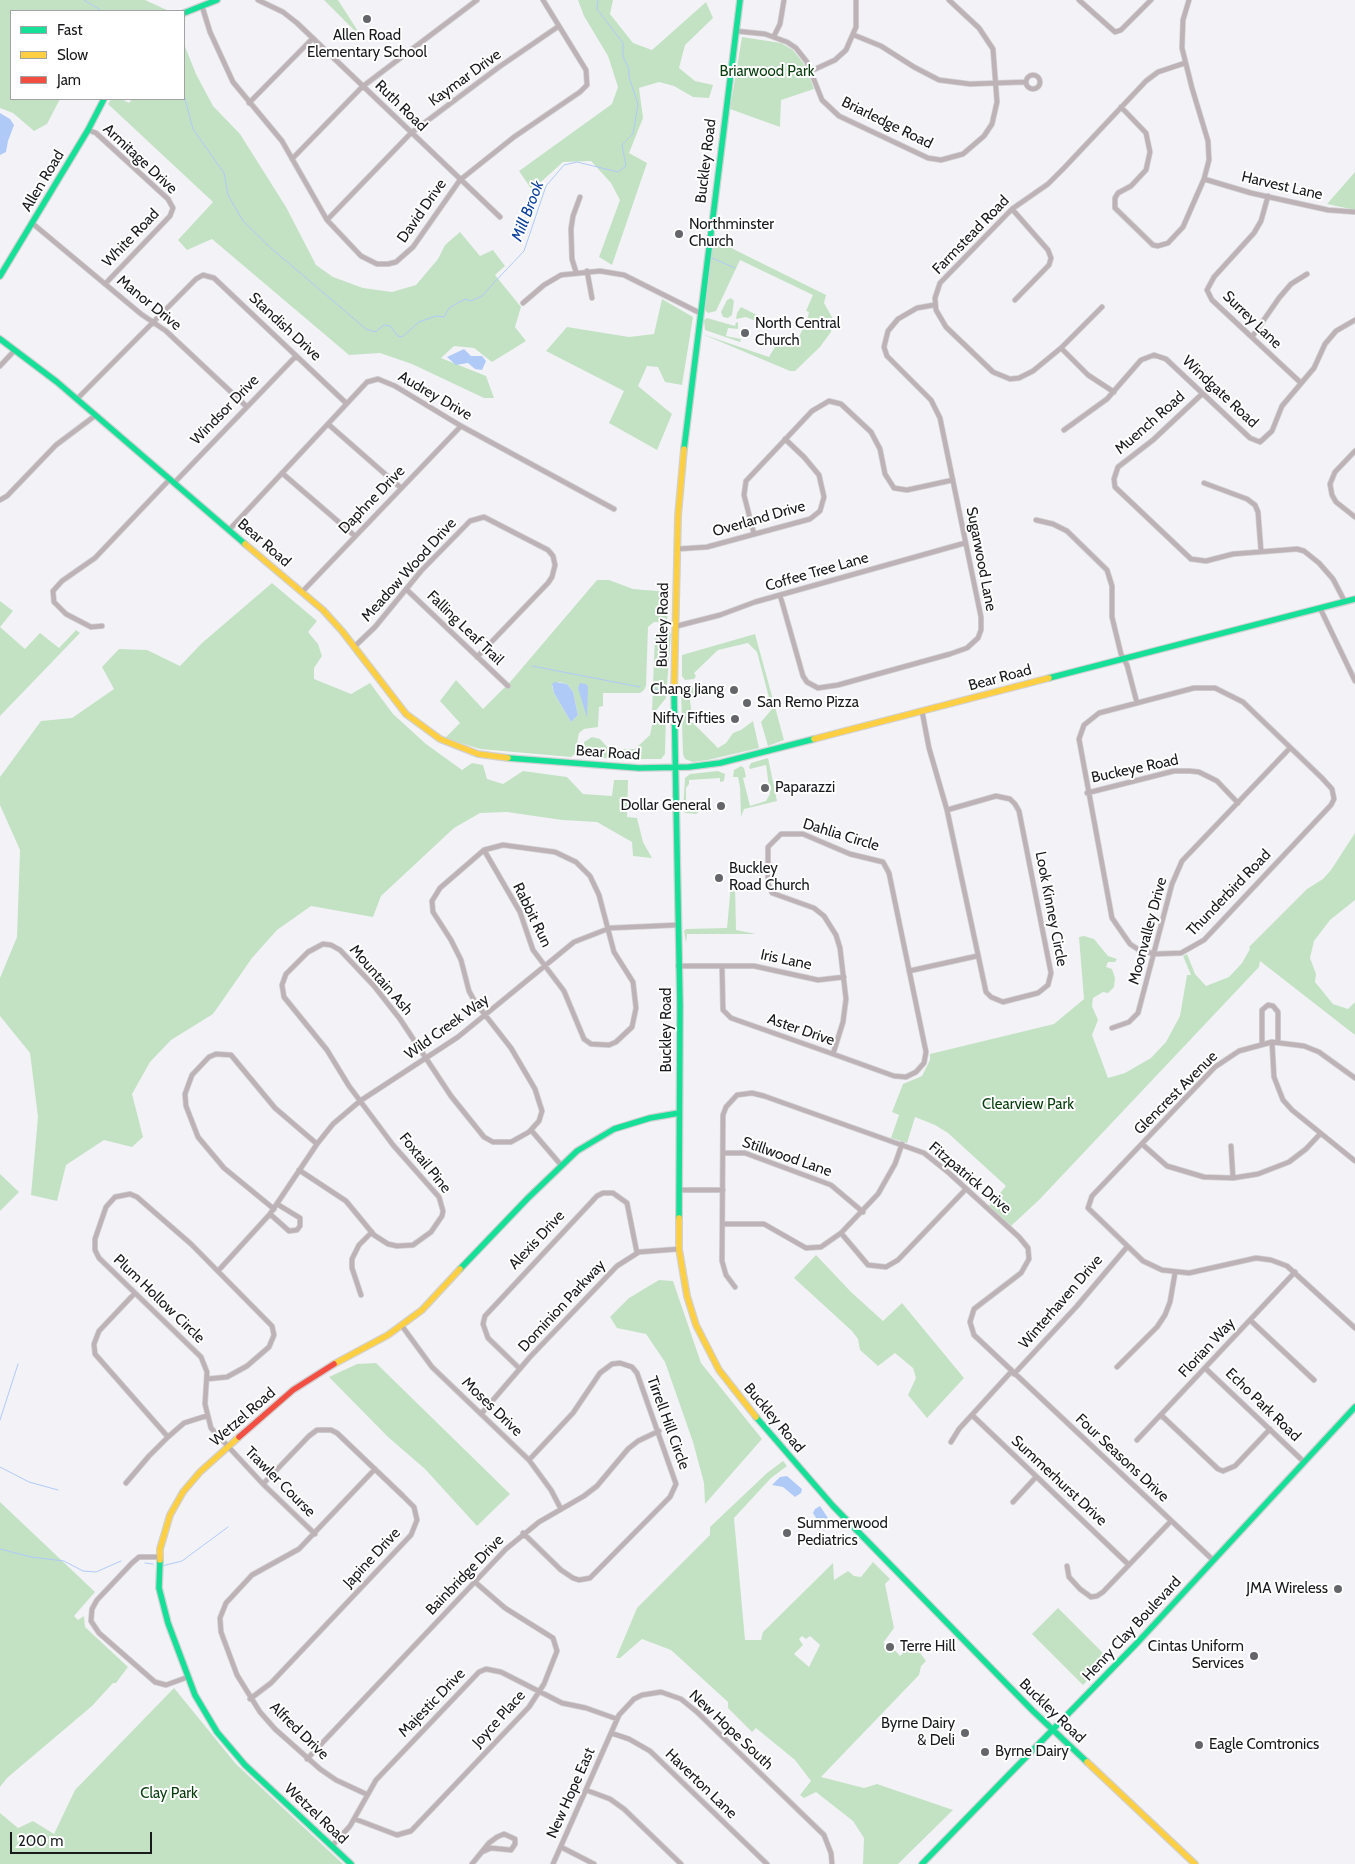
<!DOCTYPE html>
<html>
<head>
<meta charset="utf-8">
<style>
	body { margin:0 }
	#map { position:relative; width:1355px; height:1864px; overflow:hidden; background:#f3f3f7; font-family:Cabin,sans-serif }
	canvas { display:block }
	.legend { position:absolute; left:10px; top:10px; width:175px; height:90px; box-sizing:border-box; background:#fff; border:1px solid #a3a3a4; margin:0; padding:6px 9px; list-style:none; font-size:15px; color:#191a1c }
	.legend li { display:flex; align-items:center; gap:10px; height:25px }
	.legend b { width:25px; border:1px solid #a3a3a4 }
	.scale { position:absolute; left:10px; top:1832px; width:142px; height:22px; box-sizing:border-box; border:2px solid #191a1c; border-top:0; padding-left:6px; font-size:15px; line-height:18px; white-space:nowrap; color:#191a1c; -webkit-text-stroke:4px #fff; paint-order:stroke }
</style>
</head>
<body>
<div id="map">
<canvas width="1355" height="1864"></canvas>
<ul class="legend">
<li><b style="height:6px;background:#16e098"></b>Fast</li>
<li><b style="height:6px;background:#ffcf43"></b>Slow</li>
<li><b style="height:6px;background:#f24e42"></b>Jam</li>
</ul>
<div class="scale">200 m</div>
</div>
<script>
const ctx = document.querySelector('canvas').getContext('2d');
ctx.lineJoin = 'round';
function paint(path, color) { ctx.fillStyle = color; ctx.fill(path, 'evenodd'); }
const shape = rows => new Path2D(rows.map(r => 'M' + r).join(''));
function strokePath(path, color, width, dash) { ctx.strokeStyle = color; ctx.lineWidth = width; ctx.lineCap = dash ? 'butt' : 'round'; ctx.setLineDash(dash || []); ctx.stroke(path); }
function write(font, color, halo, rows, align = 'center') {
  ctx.font = font + ' Cabin,sans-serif'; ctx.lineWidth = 4; ctx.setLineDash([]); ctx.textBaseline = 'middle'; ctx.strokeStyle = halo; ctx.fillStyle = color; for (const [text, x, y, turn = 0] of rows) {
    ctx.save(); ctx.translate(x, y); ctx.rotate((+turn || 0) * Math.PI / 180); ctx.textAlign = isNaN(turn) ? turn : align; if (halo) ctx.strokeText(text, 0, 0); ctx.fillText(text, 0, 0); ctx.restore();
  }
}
paint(shape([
	[0,0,145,0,169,11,11,11,11,99,60,99,47,124,34,131,13,113,0,108],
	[324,0,338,0,363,39],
	[578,0,613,0,610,14,633,43,652,50,706,2,713,18,685,45,679,68,695,81,713,85,709,98,693,97,674,86,659,82,639,88,643,118,629,153,647,163,612,265,599,257,620,200,611,183,591,161,563,162,532,190,519,171,612,104,618,87,608,56,584,16],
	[742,37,781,43,793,50,805,65,814,89,781,100,780,127,730,109],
	[184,44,196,74,213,106,240,134,286,207,316,265,333,277,363,288,392,292,416,285,438,259,445,245,460,232,480,256,493,250,505,266,495,275,521,307,515,327,526,341,492,362,474,348,454,346,441,358,486,376,494,398,484,398,412,364,380,353,349,355,212,239,187,250,178,240,213,202,108,104,111,99,122,99,129,103,132,99,184,99],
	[1355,172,1355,210,1327,204],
	[713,239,826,295,824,303,833,319,831,332,820,347,795,371,790,371,702,334,769,357,776,345,790,347,798,339,807,320,809,312,806,311,813,295,740,260,716,311,708,313,705,310],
	[731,298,734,301,732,315,728,318,723,317,721,312,727,300],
	[662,299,693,317,682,385,665,382,658,367,647,366,638,386,672,414,657,450,609,423,624,391,546,351,567,327,629,337,654,334],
	[741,307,765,319,763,324,746,317,736,319,737,313],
	[707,318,735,326,736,322,738,323,738,329,728,328,726,336,741,339,740,342,705,330,704,320],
	[597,580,609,580,633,589,669,592,667,622,654,622,648,627,646,686,644,690,640,693,603,693,603,706,599,707,598,727,584,729,579,733,575,754,571,757,480,749,445,738,460,723,440,701,456,680,483,709,511,681],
	[559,682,567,684,573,692,578,715,571,722,554,693,552,686],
	[272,583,317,621,308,632,318,644,322,656,314,668,314,679,351,694,370,683,393,714,426,744,462,770,472,763,483,765,487,779,503,784,523,771,567,777,583,794,612,796,614,780,628,780,627,817,637,818,643,842,652,858,633,856,632,842,597,822,562,820,507,812,480,813,454,828,381,896,373,917,311,906,277,930,252,958,213,1014,171,1040,150,1062,132,1094,143,1137,132,1147,104,1140,66,1165,57,1201,31,1195,38,1117,30,1053,0,1016,0,978,17,937,20,850,0,805,0,777,41,721,72,718,114,689,102,667,119,649,147,650,180,666,202,643],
	[0,601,13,611,0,627],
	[0,627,25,649,40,633,59,648,76,630,80,633,0,716],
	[667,629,671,634,666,698,654,713,652,712,655,635,660,630],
	[755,634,784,740,768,746,761,722,772,709,757,652,748,643,718,650,694,673,696,676,694,679,685,680,682,676,682,655],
	[685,686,701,688,690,700,692,717,690,720,718,748,726,743,733,733,741,730,753,721,759,748,708,760,693,762,685,759,683,754,681,690],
	[663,712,666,712,665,754,661,759,612,759,588,756,585,754,584,742,592,737,600,739,609,749,635,749,650,735,653,721],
	[768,758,777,801,744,809,741,817,740,787,738,777,733,777,734,770,741,766,744,768,746,777,743,778,750,806,766,801,770,794,766,765,750,769,749,767,751,763],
	[718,771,725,774,724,781,720,782,720,778,689,780,689,784,686,788,686,806,690,810,700,811,696,814,685,813,683,810,685,778,690,774],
	[1355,833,1355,900,1330,920,1314,941,1310,958,1316,974,1315,982,1333,1004,1348,1009,1355,1002,1355,1035,1260,961,1259,967,1039,1200,1011,1226,989,1206,1006,1186,948,1133,935,1125,915,1117,907,1143,891,1138,899,1115,892,1112,903,1084,922,1076,930,1060,930,1054,1054,1024,1084,999,1079,937,1084,936,1094,939,1108,956,1117,959,1115,962,1108,962,1106,967,1112,969,1115,978,1114,987,1108,993,1103,992,1093,998,1092,1006,1098,1020,1092,1035,1108,1078,1125,1073,1151,1058,1166,1042,1180,1016,1187,975,1191,975,1183,956,1187,954,1195,974,1206,986,1229,977,1242,963,1250,949,1249,947,1307,889,1323,879,1331,870],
	[735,883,736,930,756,934,687,934,686,943,684,931,686,929,727,928,731,884],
	[0,1174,19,1192,0,1211],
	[816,1255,851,1292,883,1321,902,1303,964,1378,927,1418,908,1395,916,1378,913,1368,895,1353,878,1366,860,1350,858,1339,852,1331,794,1278],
	[659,1280,673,1281,701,1363,762,1439,705,1504,704,1483,693,1442,665,1362,646,1334,617,1328,610,1317,629,1298],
	[376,1363,510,1494,477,1526,425,1469,388,1437,329,1377,357,1364],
	[783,1461,787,1466,771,1478,734,1518,745,1640,761,1640,763,1632,833,1563,834,1580,848,1571,854,1576,861,1577,873,1562,890,1579,885,1584,894,1628,883,1643,892,1647,900,1656,913,1643,926,1661,921,1666,919,1675,821,1777,864,1788,877,1784,953,1810,898,1864,863,1864,864,1838,853,1821,816,1792,804,1798,800,1795,811,1781,795,1760,756,1728,752,1732,728,1708,728,1702,671,1650,642,1639,620,1658,616,1658,637,1608,710,1535,710,1527,767,1473],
	[802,1636,806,1639,810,1636,820,1645,809,1667,794,1654,803,1645,799,1639],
	[0,1502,95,1592,74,1616,78,1620,84,1616,85,1627,128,1667,116,1683,113,1683,92,1706,7,1778,0,1787],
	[1058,1608,1108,1658,1083,1685,1032,1634],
	[174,1688,236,1764,343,1864,0,1864,0,1813,18,1828,33,1821,54,1834,75,1790]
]), '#c3e2c4');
paint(shape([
	[0,113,10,119,14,125,8,141,6,152,0,155],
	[464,349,471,356,482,356,486,361,482,370,475,369,468,363,456,365,447,357],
	[555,682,567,684,573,692,578,715,571,722,554,693,552,684],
	[580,683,586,684,588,687,587,718,578,688],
	[787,1476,802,1489,801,1493,795,1497,783,1487,772,1485,780,1477],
	[820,1506,830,1521,824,1531,813,1513,815,1509]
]), '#b0caf7');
strokePath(shape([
	[84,0,102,11],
	[184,95,193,129,224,173,228,195,243,221,272,249,366,329,375,332,384,325,390,326,398,336,402,337,419,322,436,316,444,317,449,308,465,299,471,301,482,296,489,288,524,251,546,186,564,165,577,162,618,172,626,166,622,145,633,134,638,104,629,77,629,69,623,57,623,43,597,9,598,0],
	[712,258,735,268],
	[532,666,640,687],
	[655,689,664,691],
	[0,1420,18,1364],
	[0,1467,29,1482,58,1490],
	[0,1549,31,1557,64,1561,83,1571,96,1572,121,1561],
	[145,1563,153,1564],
	[162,1566,182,1561,228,1527]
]), '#b0caf7', 1);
const street = shape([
	[258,0,283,12,297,23,500,217],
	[1079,0,1115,32,1121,30,1151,0],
	[202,6,210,32,233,82,282,141,327,220,361,256,377,264,388,264,396,262,413,247,460,180,514,137,580,92,587,85,586,70,543,0],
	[736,31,765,34,787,42,796,48,807,62,822,100,839,116,928,158,941,160,963,154,984,136,992,124,997,102,993,49,979,28,949,0],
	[854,35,881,46,914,67,939,80,970,84,1025,82],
	[774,36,780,24,784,0],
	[811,71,835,60,846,50,856,27,856,0],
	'1026 82a7 7 0 1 1 14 0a7 7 0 1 1-14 0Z',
	[249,103,313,38],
	[1121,107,1146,133,1150,152,1146,170,1131,186,1118,193,1115,198,1115,208,1153,245,1158,246,1168,243,1183,227,1204,179,1209,160,1208,141,1192,88,1182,48,1183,20,1189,0],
	[88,130,96,133,168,199,173,208,170,216,105,284],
	[292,159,362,87,477,0],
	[1204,179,1251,193,1328,210,1355,212],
	[1268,196,1261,221,1254,233,1214,277,1207,290,1212,300,1301,383],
	[1012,209,1048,250,1051,258,1049,265,1015,300],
	[327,220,411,133,499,67,559,26],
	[32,223,141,314,166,331,246,406],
	[587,271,592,298],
	[576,272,572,259,571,229,573,216,580,197],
	[523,303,544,285,561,275,600,271,624,275,700,313],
	[1102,307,1061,348,1033,371,1019,378,1010,379,993,372,946,327,936,310,935,298,940,283,1012,209,1048,184,1064,168,1146,81,1158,72,1185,63],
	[1252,337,1279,298,1291,284,1307,274],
	[1061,348,1088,375,1114,392],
	[0,366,15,350],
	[1202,394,1153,440,1118,467,1114,479,1115,487,1191,559,1206,561,1233,554,1297,549,1304,551,1319,563,1333,579,1345,602],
	[77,399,196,279,203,275,214,278,346,403],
	[328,424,401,488],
	[1064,430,1107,399,1141,360,1154,355,1166,359,1250,438,1260,442,1272,431,1282,406,1314,368,1325,344,1336,331,1355,320],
	[1355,451,1335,472,1330,484,1332,495,1336,502,1355,517],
	[282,473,355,536],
	[174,483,296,356],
	[1204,483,1247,499,1255,505,1258,512,1261,551],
	[0,500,7,496,56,445,96,415],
	[1036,520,1053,524,1067,531,1107,570,1112,586,1112,617,1121,654,1127,665,1137,703],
	[229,530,367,382,378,379,395,386,461,426,614,509],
	[754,534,744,495,746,481,812,411,829,401,841,404,871,432,880,449,885,474,894,488,907,490,953,480],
	[677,549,707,547,810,519,820,511,824,497,819,475,804,457,785,439],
	[406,589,508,686],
	[302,592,461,426],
	[780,595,803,676,807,682,818,688,838,685,950,654,967,648,978,638,981,630,981,617,940,418,931,400,887,356,884,347,888,331,898,319,917,308,934,305],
	[1320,608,1355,681],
	[102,626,91,627,66,614,54,602,53,591,62,581,95,558,170,479],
	[677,626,720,615,755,602,965,543],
	[354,647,375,627,421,571,470,521,484,517,548,550,553,556,555,565,552,577,548,583,477,657],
	[1194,688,1215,688,1243,702,1322,778,1332,789,1334,799,1331,805,1204,940,1181,953,1155,954,1139,950,1130,944,1112,918,1079,739,1084,725,1099,713,1194,688],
	[922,711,929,748,947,810,986,992,991,997,1003,1002,1038,993,1048,985,1051,973,1019,811,1015,804,1010,799,996,796,947,810],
	[1087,793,1174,771,1190,771,1199,772,1217,781,1238,803],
	[678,966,754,966,818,980,844,977],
	[722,966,723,1010,731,1018,833,1054,894,1076,906,1077,916,1072,924,1063,926,1052,889,873,883,862,850,854,803,834,781,834,768,847,768,883,772,893,814,908,824,916,836,935,840,948,846,999,843,1022,833,1054],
	[909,971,977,956],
	[1112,1028,1129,1022,1138,1013,1172,884,1182,861,1290,748],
	[1272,1042,1274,1077,1283,1100,1292,1110,1355,1161],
	[1262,1044,1262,1010,1268,1005,1273,1006,1278,1012,1278,1042],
	[1355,1078,1319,1052,1304,1046,1272,1042,1239,1051,1215,1067,1092,1196,1088,1208,1143,1261,1162,1270,1189,1273,1256,1258,1271,1260,1287,1266,1355,1328],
	[531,1130,561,1165],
	[1142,1144,1167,1166,1204,1177,1233,1178,1258,1174,1289,1162,1306,1149,1320,1134],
	[1231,1146,1233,1178],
	[723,1153,745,1153,831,1185,863,1212],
	[299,1170,346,1201,374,1235,388,1244,397,1246,413,1245,431,1232,442,1216,443,1211,439,1197,393,1145,349,1086,327,1050,284,997,282,985,286,974,308,952,323,944,331,945,340,950,374,986,400,1019,451,1096,484,1137,493,1142,511,1142,529,1132,539,1121,542,1111,535,1089,511,1048,475,1002,469,991,461,960,451,940,433,912,432,901,440,888,484,850,503,845,555,852,576,862,590,876,599,895,614,952,633,982,636,1008,632,1027,616,1042,609,1045,591,1044,584,1039,564,991,533,950,520,912,484,850],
	[679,1190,723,1190],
	[274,1209,224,1168,198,1137,186,1106,185,1094,192,1075,209,1057,216,1054,231,1055,275,1108,317,1144],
	[270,1214,289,1231,297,1230,300,1226,300,1218,277,1204],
	[723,1224,764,1224,806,1248,821,1247,841,1233,878,1194,895,1164,902,1144],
	[841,1233,868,1265,886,1267,898,1260,966,1189],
	[218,1271,270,1214,317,1144,333,1124,360,1101,458,1037,574,942,610,928,677,925],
	[735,1287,726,1275,722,1261,723,1115,726,1107,737,1095,752,1093,764,1096,924,1153,949,1173,1019,1237,1028,1248,1029,1259,1021,1273,974,1309,970,1322,974,1335,1213,1560],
	[134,1294,99,1331,94,1344,95,1354,168,1437],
	[361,1295,352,1268,352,1259,359,1245,372,1232],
	[1250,1320,1314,1380],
	[402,1326,432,1367,529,1460,551,1490,561,1509],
	[1117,1367,1157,1327,1165,1315,1170,1302,1175,1273],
	[1205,1368,1303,1461],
	[520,1369,488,1338,483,1324,485,1316,597,1196,603,1193,613,1193,627,1203,637,1253],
	[1014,1374,1077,1306,1127,1247],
	[207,1379,227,1377,247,1366,269,1347,274,1335,272,1326,191,1244,137,1197,130,1194,115,1197,106,1207,95,1239,95,1250,99,1258,201,1357,207,1372,205,1404,211,1428,263,1484,315,1534],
	[481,1414,530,1357,617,1266,639,1252,679,1249],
	[972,1415,1129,1565],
	[1161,1415,1218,1469,1223,1471,1235,1466,1270,1429],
	[1137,1440,1295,1272],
	[951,1442,959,1429,1011,1372],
	[126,1483,149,1456,168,1437,184,1423,206,1416],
	[1013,1502,1036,1477],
	[523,1533,561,1570,573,1578,579,1580,590,1578,670,1497,676,1484,637,1373,632,1367,620,1363,612,1364,600,1373,573,1413,529,1460],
	[159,1557,139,1557,132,1563,97,1600,92,1609,91,1621,99,1633,155,1682,166,1685,188,1677],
	[1067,1566,1069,1577,1080,1589,1091,1597,1097,1596,1103,1592,1171,1521],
	[250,1699,271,1683,411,1535,417,1520,414,1507,403,1496,337,1433,331,1430,317,1430,309,1436,263,1484],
	[611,1733,629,1739,650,1751,767,1864],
	[307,1759,506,1549,539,1522,584,1496,597,1486,628,1449,638,1441,659,1431],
	[586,1790,610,1799,624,1809,681,1864],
	[366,1794,336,1780,320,1769,275,1729,260,1712,237,1675,221,1632,220,1618,226,1603,252,1575,299,1549,375,1469],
	[355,1819,397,1835,411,1831,529,1707,544,1684,557,1651,553,1638,505,1608,475,1582],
	[332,1846,350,1826,376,1780,479,1672,486,1669,501,1672,562,1703,586,1708,617,1719],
	[561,1847,594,1864],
	[472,1864,489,1843,497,1837,504,1834,515,1839,515,1844,511,1850,491,1848,482,1852],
	[553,1864,619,1715,634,1699,642,1695,661,1692,681,1699,697,1712,824,1835,831,1853,832,1864]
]);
const fast = shape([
	[184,13,217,0],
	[0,276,88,130,104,99],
	[0,339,57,382,245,544],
	[684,449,740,0],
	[1049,678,1355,599],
	[674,692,680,1006,679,1218],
	[508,758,639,768,689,767,720,763,814,739],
	[460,1269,528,1198,577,1151,614,1129,650,1118,679,1113],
	[756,1417,833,1506,1033,1711,1087,1762],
	[160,1560,159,1588,168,1623,195,1695,217,1732,245,1765,351,1864],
	[922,1864,1138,1642,1355,1407]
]);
const slow = shape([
	[245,544,323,610,342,631,406,714,440,739,478,754,508,758],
	[674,692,678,516,684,449],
	[814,739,1049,678],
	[679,1218,679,1249,687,1296,696,1325,719,1370,756,1417],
	[334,1364,388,1335,422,1310,460,1269],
	[160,1560,160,1549,170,1515,183,1492,200,1472,239,1437],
	[1087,1762,1195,1864]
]);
const jam = shape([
	[239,1437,293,1390,334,1364]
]);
strokePath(street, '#d1d1d3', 6);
strokePath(fast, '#d1d1d3', 8);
strokePath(slow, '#d1d1d3', 8);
strokePath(jam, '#d1d1d3', 8);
strokePath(street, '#bdb2b5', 4.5);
strokePath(fast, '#16e098', 5.5);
strokePath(slow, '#ffcf43', 5.5);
strokePath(jam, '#f24e42', 5.5);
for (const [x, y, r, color] of [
	[367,19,5,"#656669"],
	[679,234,5,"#656669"],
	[745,333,5,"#656669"],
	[734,690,5,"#656669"],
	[747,703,5,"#656669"],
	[735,719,5,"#656669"],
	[765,788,5,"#656669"],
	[721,806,5,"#656669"],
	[719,878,5,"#656669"],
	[787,1533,5,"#656669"],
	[1338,1589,5,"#656669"],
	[890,1647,5,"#656669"],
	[1254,1656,5,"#656669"],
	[965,1733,5,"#656669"],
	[1199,1745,5,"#656669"],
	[985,1752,5,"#656669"]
]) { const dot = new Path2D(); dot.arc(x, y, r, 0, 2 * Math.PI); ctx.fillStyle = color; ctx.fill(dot); strokePath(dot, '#fff', 2); }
write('15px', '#191a1c', '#fff', [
	["Allen Road",367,36,"center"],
	["Elementary School",367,53,"center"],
	["Northminster",689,225],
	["Church",689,242],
	["North Central",755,324],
	["Church",755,341],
	["Chang Jiang",724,690,"right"],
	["San Remo Pizza",757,703],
	["Nifty Fifties",725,719,"right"],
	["Paparazzi",775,788],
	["Dollar General",711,806,"right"],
	["Buckley",729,869],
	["Road Church",729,886],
	["Summerwood",797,1524],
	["Pediatrics",797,1541],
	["JMA Wireless",1328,1589,"right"],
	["Terre Hill",900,1647],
	["Cintas Uniform",1244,1647,"right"],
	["Services",1244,1664,"right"],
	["Byrne Dairy",955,1724,"right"],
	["& Deli",955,1741,"right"],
	["Eagle Comtronics",1209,1745],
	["Byrne Dairy",995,1752]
], 'left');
write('15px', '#083d0d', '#fff', [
	["Briarwood Park",767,72],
	["Clearview Park",1028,1105],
	["Clay Park",169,1794]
]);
write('15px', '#191a1c', '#fff', [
	["Kaymar Drive",465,78,-36],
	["Ruth Road",401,106,44],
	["Briarledge Road",887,123,26],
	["Armitage Drive",140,159,43],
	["Buckley Road",706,161,-83],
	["Allen Road",43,181,-59],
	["Harvest Lane",1282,186,13],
	["David Drive",422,211,-55],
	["Farmstead Road",971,235,-46],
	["White Road",131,238,-46],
	["Manor Drive",149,303,39],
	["Surrey Lane",1252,320,44],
	["Standish Drive",285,327,43],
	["Windgate Road",1220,392,43],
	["Audrey Drive",435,396,30],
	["Windsor Drive",225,410,-46],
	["Muench Road",1150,423,-41],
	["Daphne Drive",372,500,-46],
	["Overland Drive",759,519,-16],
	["Bear Road",264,543,41],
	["Sugarwood Lane",981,559,79],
	["Meadow Wood Drive",409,570,-48],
	["Coffee Tree Lane",817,572,-16],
	["Buckley Road",663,625,-89],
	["Falling Leaf Trail",465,628,44],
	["Bear Road",1000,678,-15],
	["Bear Road",608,753,4],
	["Buckeye Road",1135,769,-12],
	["Dahlia Circle",841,835,17],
	["Thunderbird Road",1229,893,-46],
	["Look Kinney Circle",1051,909,79],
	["Rabbit Run",532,915,64],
	["Moonvalley Drive",1148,931,-75],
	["Iris Lane",786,960,12],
	["Mountain Ash",381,980,49],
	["Wild Creek Way",447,1027,-36],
	["Buckley Road",667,1030,-90],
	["Aster Drive",801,1030,19],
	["Glencrest Avenue",1176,1093,-45],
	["Stillwood Lane",787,1157,19],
	["Foxtail Pine",425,1163,51],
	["Fitzpatrick Drive",970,1178,40],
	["Alexis Drive",537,1240,-47],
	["Plum Hollow Circle",159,1299,44],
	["Winterhaven Drive",1061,1302,-49],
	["Dominion Parkway",562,1306,-47],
	["Florian Way",1207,1348,-47],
	["Echo Park Road",1263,1405,44],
	["Moses Drive",492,1407,44],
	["Wetzel Road",243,1417,-41],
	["Buckley Road",774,1418,50],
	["Tirrell Hill Circle",668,1423,70],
	["Four Seasons Drive",1122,1458,43],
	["Summerhurst Drive",1059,1481,43],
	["Trawler Course",280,1482,45],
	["Japine Drive",372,1558,-47],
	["Bainbridge Drive",465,1575,-46],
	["Henry Clay Boulevard",1132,1629,-47],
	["Majestic Drive",432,1703,-46],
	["Buckley Road",1052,1711,44],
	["Joyce Place",499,1719,-48],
	["New Hope South",731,1730,43],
	["Alfred Drive",299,1731,44],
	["Haverton Lane",701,1784,44],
	["New Hope East",571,1793,-66],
	["Wetzel Road",316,1814,43]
]);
write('italic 16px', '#0e429a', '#fff', [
	["Mill Brook",528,211,-69]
]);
</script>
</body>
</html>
